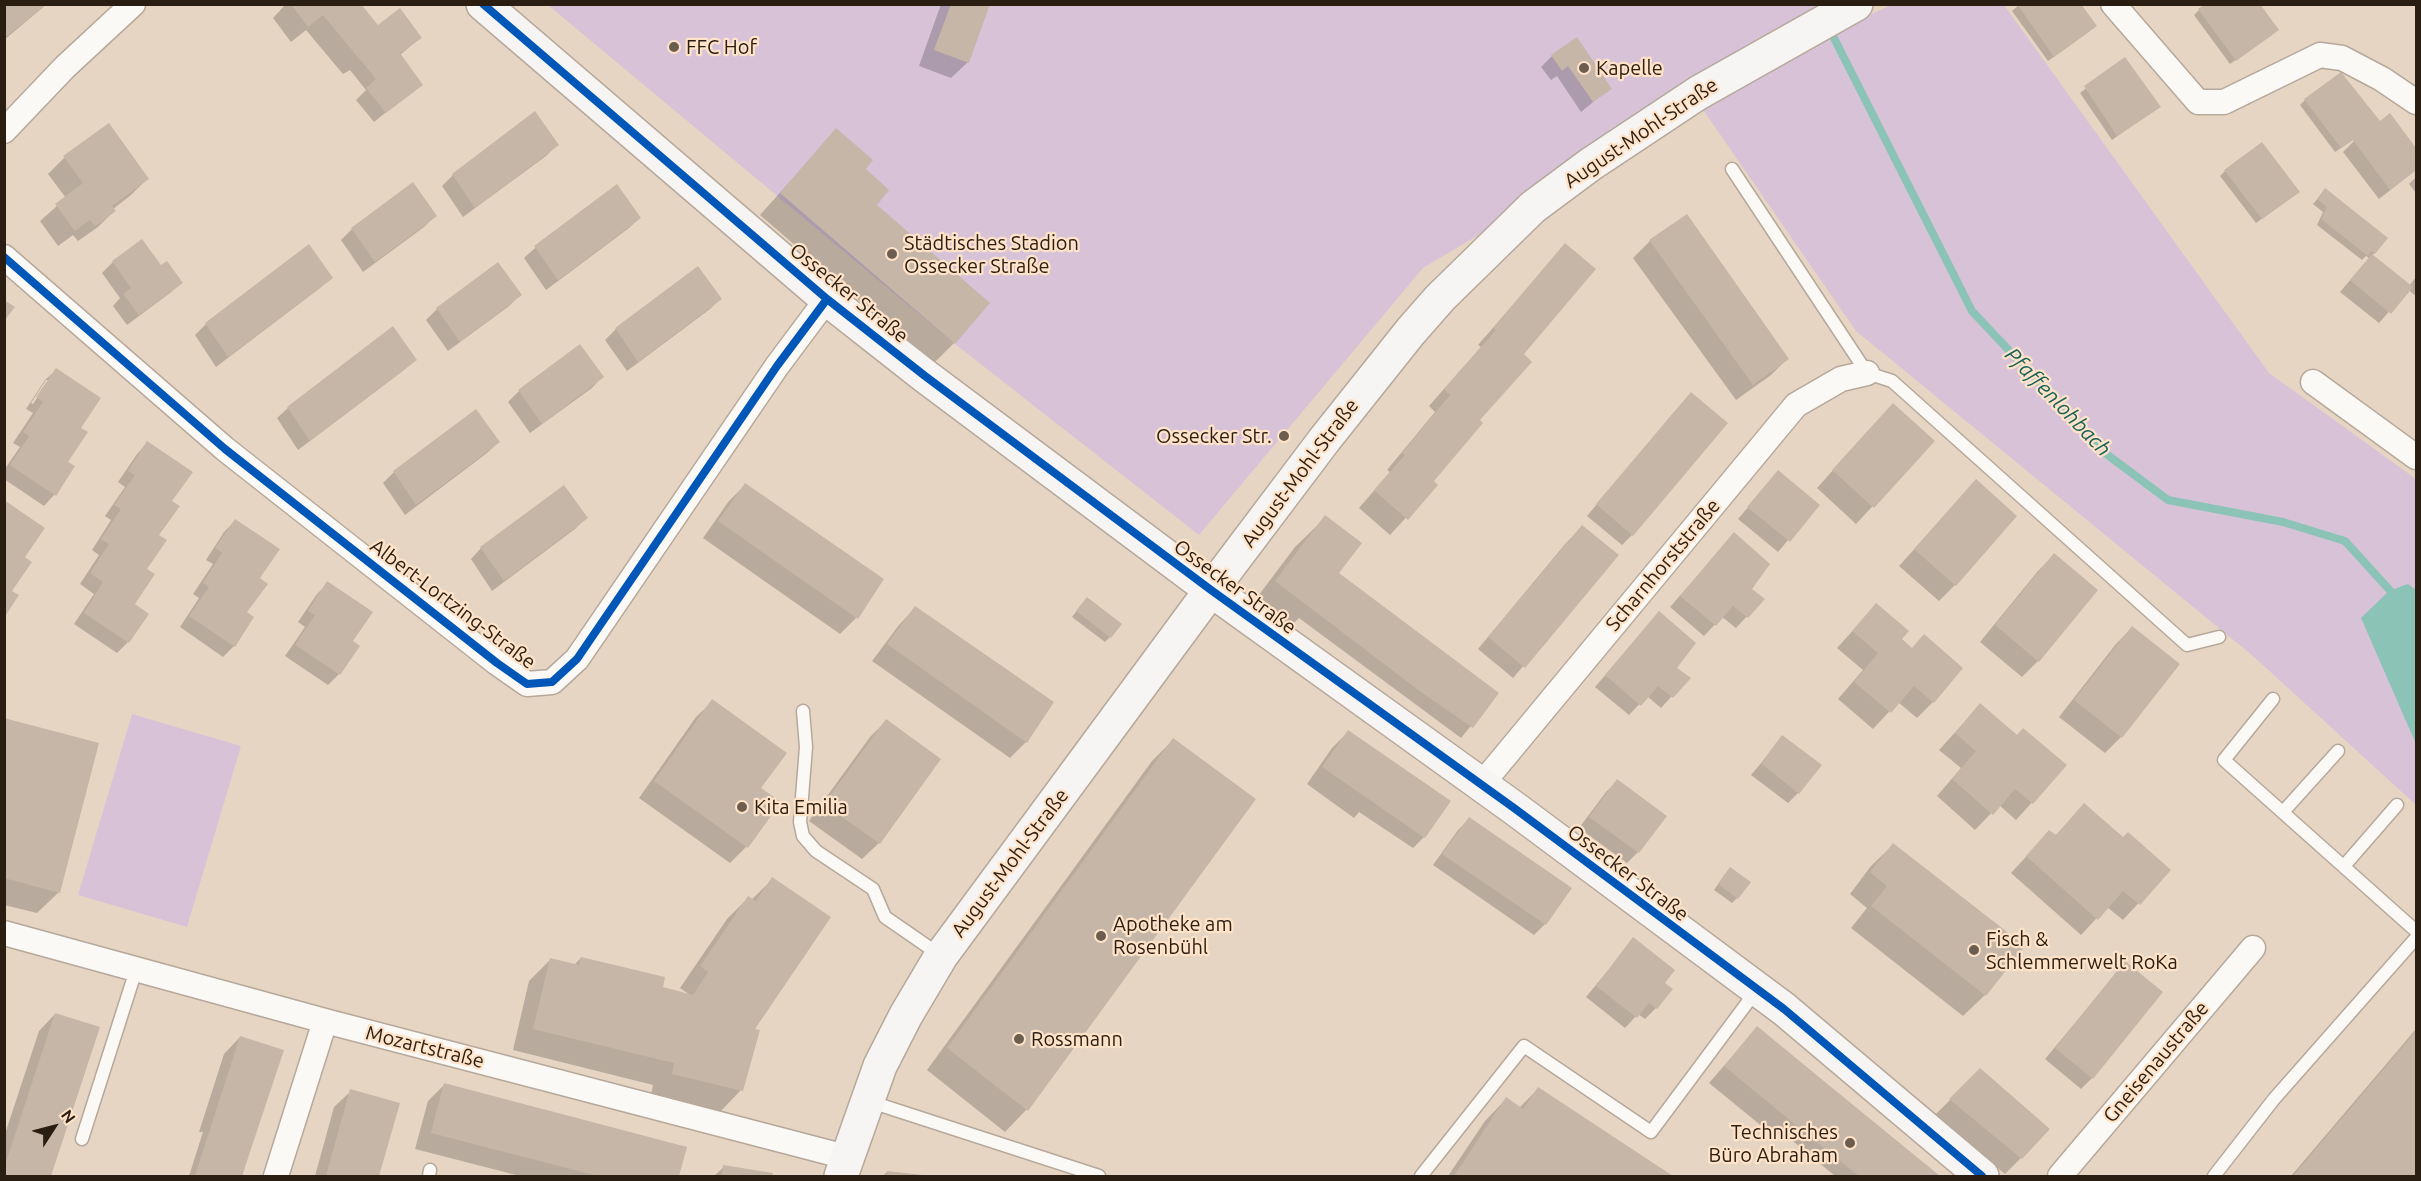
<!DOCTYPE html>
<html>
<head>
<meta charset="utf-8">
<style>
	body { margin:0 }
	#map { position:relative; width:2421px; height:1181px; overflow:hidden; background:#e7d5c3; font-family:Ubuntu,sans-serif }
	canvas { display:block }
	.frame { position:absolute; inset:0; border:6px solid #2a1d11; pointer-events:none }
	.north { position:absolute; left:24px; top:1097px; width:60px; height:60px; -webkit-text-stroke:4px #ffe3c9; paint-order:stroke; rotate:54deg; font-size:16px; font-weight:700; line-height:24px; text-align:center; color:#2a1d11 }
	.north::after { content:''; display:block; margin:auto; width:21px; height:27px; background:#2a1d11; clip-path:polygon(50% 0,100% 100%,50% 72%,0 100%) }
</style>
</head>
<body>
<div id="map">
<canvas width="2421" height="1181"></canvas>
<div class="frame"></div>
<div class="north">N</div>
</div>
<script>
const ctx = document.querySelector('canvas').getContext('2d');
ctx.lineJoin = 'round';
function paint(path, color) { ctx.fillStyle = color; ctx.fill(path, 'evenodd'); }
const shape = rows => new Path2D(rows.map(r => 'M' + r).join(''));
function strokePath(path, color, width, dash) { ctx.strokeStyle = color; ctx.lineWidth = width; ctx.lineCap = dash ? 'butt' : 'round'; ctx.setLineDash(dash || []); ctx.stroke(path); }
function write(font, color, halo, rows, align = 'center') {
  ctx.font = font + ' Ubuntu,sans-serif'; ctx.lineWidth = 4.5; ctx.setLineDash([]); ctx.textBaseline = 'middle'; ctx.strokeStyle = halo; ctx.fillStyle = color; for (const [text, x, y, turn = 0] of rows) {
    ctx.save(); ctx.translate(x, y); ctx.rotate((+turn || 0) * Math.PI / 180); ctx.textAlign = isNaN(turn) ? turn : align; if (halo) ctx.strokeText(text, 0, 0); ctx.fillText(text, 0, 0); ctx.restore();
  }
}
paint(shape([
	[1813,4,1832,32,1891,5,2004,5,2269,373,2416,479,2416,805,2253,656,1856,331,1699,104,1423,268,1199,535,955,344,548,5],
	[132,714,241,746,187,927,78,895]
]), '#d8c2d8');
paint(shape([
	[2408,584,2416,590,2416,744,2361,618,2389,591]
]), '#8bc4b7');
paint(shape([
	[4,4,47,4,4,40],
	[286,4,359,4,377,28,420,38,400,55,421,84,374,122,356,100,366,90,350,70,343,74,306,30,291,42,273,18],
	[941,4,989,4,968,62,951,78,919,66],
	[2020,4,2090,31,2048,61,2012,11],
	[2199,10,2272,35,2230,64,2194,15],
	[1552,56,1610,88,1581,112,1557,76,1551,80,1541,67],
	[2124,59,2159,107,2112,140,2080,93],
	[2305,100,2379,123,2390,115,2416,151,2416,170,2379,199,2343,152,2354,141,2353,140,2335,152,2300,105],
	[836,130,863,169,875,205,954,343,933,364,760,215],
	[557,145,546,156,463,217,442,186,453,175],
	[64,158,147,179,131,195,113,209,114,211,98,227,78,241,73,235,58,246,40,221,66,198,48,174],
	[2225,171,2293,196,2256,223,2220,176],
	[2416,177,2416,193,2409,184],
	[617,186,639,218,629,228,546,290,524,258,535,248],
	[2321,195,2386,238,2372,256,2409,286,2416,277,2416,296,2408,290,2379,323,2340,292,2369,258,2366,256,2362,260,2317,225,2323,212,2313,204],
	[435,216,424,227,363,272,341,240,352,229],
	[1686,216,1787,359,1771,375,1736,400,1633,258,1650,241],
	[1565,245,1521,354,1478,421,1432,481,1436,485,1390,535,1359,508,1390,472,1387,470,1435,412,1429,406,1481,347,1478,345],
	[308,247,331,278,320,288,216,367,195,335,206,324],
	[113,262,161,267,181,283,170,293,127,325,113,306,120,298,102,273],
	[520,295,509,306,448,351,426,320,437,309],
	[720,299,710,309,627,371,605,340,616,329],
	[415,359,404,370,298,450,277,418,288,408],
	[56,370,79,428,66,462,73,467,54,495,44,506,4,479,4,470,20,447,13,443,33,413,26,409,45,380],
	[46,380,49,380,33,404,31,403],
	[602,377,592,388,530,433,508,402,519,391],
	[1691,394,1632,535,1622,545,1587,516,1675,411],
	[476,411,498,442,487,453,405,515,383,483,394,472],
	[1877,421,1933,441,1856,524,1817,488],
	[147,443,170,502,133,604,147,614,128,642,117,653,74,624,94,594,80,584,99,555,92,550,111,520,105,516,125,487,118,482,137,454],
	[1778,472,1818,505,1778,552,1738,519],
	[1976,481,1955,585,1939,601,1899,566],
	[745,485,882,580,856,618,840,634,703,538,729,501],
	[1326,517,1332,579,1497,694,1461,738,1299,618,1280,637,1246,612,1295,547],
	[586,518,575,529,492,591,471,559,481,548],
	[235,521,258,579,234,646,223,657,180,627,199,598,193,594,213,564,206,560,224,532],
	[1582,527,1568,614,1513,678,1478,649,1566,543],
	[1734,534,1750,589,1763,599,1736,628,1722,617,1704,636,1670,607],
	[2054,555,2038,661,2022,677,1980,642,2038,571],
	[328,583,351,641,358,646,339,674,328,685,285,656,305,627,298,622,317,594],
	[1082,604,1110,637,1105,642,1072,617],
	[1876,605,1900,640,1933,702,1917,718,1898,702,1873,729,1838,699,1863,670,1837,648],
	[915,608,1026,742,1010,758,872,661,899,625],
	[1659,613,1675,668,1688,678,1661,708,1647,696,1629,715,1595,687],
	[2132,628,2121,737,2105,753,2059,717,2116,644],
	[713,701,759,788,779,802,746,847,730,863,639,798,696,717],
	[1980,705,2017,737,2065,766,2016,820,1999,805,1975,830,1937,796,1961,768,1939,750],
	[4,719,59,892,37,913,4,905],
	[886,721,879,843,862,859,809,821,870,737],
	[1348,732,1424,837,1413,848,1359,812,1354,818,1307,784,1332,748],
	[1783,737,1798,793,1788,803,1751,775],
	[1173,740,1254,800,1026,1110,1005,1132,927,1070,1152,761],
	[1617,781,1665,816,1638,852,1627,863,1579,828,1606,792],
	[2084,805,2122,839,2169,870,2123,920,2107,907,2081,935,2011,873,2049,832,2055,836],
	[1469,819,1570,889,1545,924,1534,935,1433,865,1458,830],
	[1893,845,1985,995,1963,1016,1851,928,1867,908,1850,894,1871,866],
	[1725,874,1737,898,1732,903,1714,890],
	[773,879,753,1030,741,1090,720,1112,651,1095,653,1085,513,1050,529,981,550,960,574,965,581,958,661,988,690,995,680,988,727,919,748,898,751,900],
	[1634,939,1662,983,1656,1008,1645,1019,1638,1014,1625,1028,1586,997],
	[2125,963,2092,1078,2081,1089,2045,1059],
	[55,1014,98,1028,49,1176,4,1176,4,1137,39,1031],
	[1757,1028,1938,1176,1835,1176,1783,1133,1787,1129,1785,1127,1775,1137,1709,1083],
	[2416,1029,2416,1176,2291,1176],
	[240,1037,257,1126,242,1176,189,1176,203,1132,199,1132,224,1054],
	[1980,1070,2021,1158,2005,1174,1934,1116],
	[444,1085,685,1148,677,1176,520,1176,415,1149,428,1101],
	[1538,1089,1670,1176,1448,1176,1485,1121,1506,1099,1519,1108],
	[351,1091,398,1104,378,1176,315,1176,334,1107],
	[724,1167,771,1174,770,1176,714,1176],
	[887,1172,922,1176,883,1176]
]), '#0003');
strokePath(shape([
	[1833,36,1972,311,2105,453,2168,500,2283,522,2345,541,2396,597]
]), '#8bc4b7', 8);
paint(shape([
	[4,4,47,4,4,38],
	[291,4,361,4,378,25,400,8,422,38,400,53,423,85,386,113,366,88,376,79,323,15,308,27],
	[951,4,990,4,969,63,934,50],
	[2017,4,2081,4,2097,26,2054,57],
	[2205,4,2260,4,2279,30,2236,61,2198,9],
	[1577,37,1612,89,1593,102,1568,66,1562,71,1551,55],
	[2125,57,2161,107,2117,136,2084,86],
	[2341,72,2380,121,2390,113,2416,148,2416,170,2390,190,2353,140,2341,148,2304,99],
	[535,111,559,145,475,208,452,174],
	[109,123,149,179,112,206,116,211,95,226,90,220,75,231,55,204,83,183,63,156],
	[836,128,873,160,866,169,889,190,877,205,990,303,955,344,780,193],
	[2262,142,2300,192,2262,219,2224,170],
	[413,182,437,216,375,262,351,228],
	[617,184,641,218,558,280,534,246],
	[2325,188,2388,238,2375,254,2371,251,2368,256,2321,219,2327,207,2317,199],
	[1687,214,1789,359,1753,385,1649,240],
	[142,239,161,265,167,261,183,283,139,315,123,294,131,288,112,261],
	[1565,243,1596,269,1524,354,1532,362,1480,420,1483,423,1434,481,1438,485,1408,520,1374,490,1405,455,1402,453,1450,395,1444,389,1496,330,1493,328],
	[309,244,333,278,228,357,205,323],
	[2372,254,2413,287,2391,314,2350,280],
	[498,262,522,295,460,342,436,308],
	[698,266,722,299,638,362,615,328],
	[4,300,15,307,4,321],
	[393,326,417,360,310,441,287,407],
	[580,344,604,377,542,424,518,390],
	[56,368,101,398,81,428,88,432,68,462,75,466,56,496,10,465,29,436,23,432,43,402,36,397],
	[1691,392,1728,423,1633,536,1596,504],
	[1893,403,1935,441,1874,508,1832,470],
	[476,409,500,442,416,505,393,471],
	[147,441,193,472,172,501,180,506,159,535,167,540,147,569,155,574,135,604,149,614,129,643,84,613,103,582,90,573,109,544,101,539,121,509,114,505,135,475,128,471],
	[1778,470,1820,505,1790,542,1747,507],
	[1976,479,2017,516,1956,586,1914,549],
	[745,483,884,579,858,619,718,521],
	[564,485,588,518,504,581,480,547],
	[4,500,45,528,25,557,32,562,12,591,19,595,4,618],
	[1325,515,1362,543,1339,573,1499,693,1473,728,1421,692,1275,581],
	[235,519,280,549,260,578,268,584,247,612,254,617,235,647,189,616,209,587,203,583,222,553,215,548],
	[1582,525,1619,555,1525,668,1488,637],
	[1734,532,1770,564,1752,589,1765,599,1748,618,1733,606,1716,626,1680,596],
	[2054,553,2098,590,2039,662,1995,625],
	[327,581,373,612,353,641,360,646,340,675,295,645,315,615,308,611],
	[1087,597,1122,624,1111,638,1076,611],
	[1876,603,1909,631,1902,639,1912,648,1924,634,1963,668,1934,703,1914,686,1891,713,1854,682,1878,653,1852,631],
	[915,606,1054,702,1027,743,887,644],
	[1659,611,1696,643,1677,668,1691,678,1673,698,1658,686,1641,706,1605,675],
	[2132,626,2180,664,2122,738,2074,700],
	[712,699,787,753,761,788,781,802,748,848,654,781],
	[1980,703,2017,735,2023,728,2067,765,2033,804,2015,789,1993,815,1952,779,1976,751,1955,733],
	[4,718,99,743,60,893,4,878],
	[886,719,941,759,880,844,824,804],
	[1348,730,1451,801,1425,838,1322,767],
	[1782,735,1822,765,1799,794,1761,763],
	[1173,738,1256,799,1028,1111,947,1048],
	[1617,779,1667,816,1639,853,1589,817],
	[2084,803,2123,837,2128,832,2171,870,2140,905,2123,891,2098,920,2026,856,2049,830,2056,835],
	[1469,817,1572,888,1546,925,1442,854],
	[1893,843,2025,946,1986,996,1871,906,1887,886,1870,872],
	[1730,867,1751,882,1738,899,1718,884],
	[772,877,831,917,755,1029,760,1030,743,1091,672,1074,674,1063,533,1029,550,958,579,965,581,957,665,977,663,987,693,995,708,972,700,966,748,896,756,901],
	[1633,937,1675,970,1665,983,1673,989,1657,1009,1649,1003,1637,1018,1596,986],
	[2125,961,2163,992,2093,1079,2055,1048],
	[55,1013,100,1027,51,1176,4,1176,4,1168],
	[1757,1026,1825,1082,1940,1176,1859,1176,1819,1144,1724,1066],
	[2416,1031,2416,1176,2293,1176],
	[240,1036,284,1050,242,1176,195,1176],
	[1980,1068,2050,1129,2022,1159,1949,1099],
	[444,1083,687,1147,679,1176,598,1176,431,1133],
	[1538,1087,1673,1176,1454,1176,1506,1097,1523,1109],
	[350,1089,400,1103,379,1176,326,1176],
	[723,1165,773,1173,772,1176,722,1176],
	[887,1171,923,1175,923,1176,886,1176]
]), '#c5b6a8');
const lane = shape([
	[1732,169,1867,373,1892,381,2187,645,2219,637],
	[2273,699,2224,760,2416,931],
	[803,711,806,747,800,822,803,836,816,851,873,889,885,917,940,955],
	[2283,812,2338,751],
	[2344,866,2397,805],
	[868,1101,1099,1176],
	[82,1139,136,970],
	[429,1176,430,1170],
	[1421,1176,1524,1046,1651,1132,1756,991],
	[2214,1176,2274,1099,2416,938]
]);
const street = shape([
	[2113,4,2198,102,2224,102,2320,55,2342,58,2382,79,2416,102],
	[4,131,65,67,133,4],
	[4,257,225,449,497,663,527,684,552,682,577,659,777,366,827,299],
	[2313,382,2416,457],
	[1481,785,1796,405,1841,379,1867,373],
	[4,933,325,1021,846,1157],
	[276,1176,325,1021],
	[2060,1176,2253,948]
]);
const secondary = shape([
	[483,4,827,299,925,376,1211,590,1514,808,1784,1009,1982,1176],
	[841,1176,880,1066,906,1015,941,956,1211,590,1325,439,1411,331,1440,298,1533,207,1591,164,1698,93,1856,4]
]);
strokePath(lane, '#b6a89a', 15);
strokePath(street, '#b6a89a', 27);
strokePath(secondary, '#b6a89a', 36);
strokePath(lane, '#fbf9f6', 12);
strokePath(street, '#fbf9f6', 24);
strokePath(secondary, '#f6f5f3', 33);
strokePath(shape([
	[483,4,827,299,925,376,1211,590,1514,808,1784,1009,1982,1176],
	[4,257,225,449,497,663,527,684,552,682,577,659,777,366,827,299]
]), '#0057b8', 8);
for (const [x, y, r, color] of [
	[674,47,6,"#6c5d4f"],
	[1584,68,6,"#6c5d4f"],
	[892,254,6,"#6c5d4f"],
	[1284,436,6,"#6c5d4f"],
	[742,807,6,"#6c5d4f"],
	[1101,936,6,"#6c5d4f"],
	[1974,950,6,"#6c5d4f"],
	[1019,1039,6,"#6c5d4f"],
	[1850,1143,6,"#6c5d4f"]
]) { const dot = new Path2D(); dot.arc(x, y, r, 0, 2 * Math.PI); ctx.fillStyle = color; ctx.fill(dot); strokePath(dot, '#ffe3c9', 2); }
write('20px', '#2a1d11', '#ffe3c9', [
	["FFC Hof",686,47],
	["Kapelle",1596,68],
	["Städtisches Stadion",904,243],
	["Ossecker Straße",904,266],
	["Ossecker Str.",1272,436,"right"],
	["Kita Emilia",754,807],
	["Apotheke am",1113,924],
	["Rosenbühl",1113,947],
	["Fisch &",1986,939],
	["Schlemmerwelt RoKa",1986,962],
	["Rossmann",1031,1039],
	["Technisches",1838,1132,"right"],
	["Büro Abraham",1838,1155,"right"]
], 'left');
write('20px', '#2a1d11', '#ffe3c9', [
	["August-Mohl-Straße",1641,133,-34],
	["Ossecker Straße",849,293,39],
	["August-Mohl-Straße",1300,473,-53],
	["Scharnhorststraße",1663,565,-50],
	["Ossecker Straße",1235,587,36],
	["Albert-Lortzing-Straße",453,604,37],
	["August-Mohl-Straße",1010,863,-53],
	["Ossecker Straße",1628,873,37],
	["Mozartstraße",425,1047,14],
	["Gneisenaustraße",2156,1062,-50]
]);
write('italic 21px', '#176159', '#ffe3c9', [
	["Pfaffenlohbach",2058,402,46]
]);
</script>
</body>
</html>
